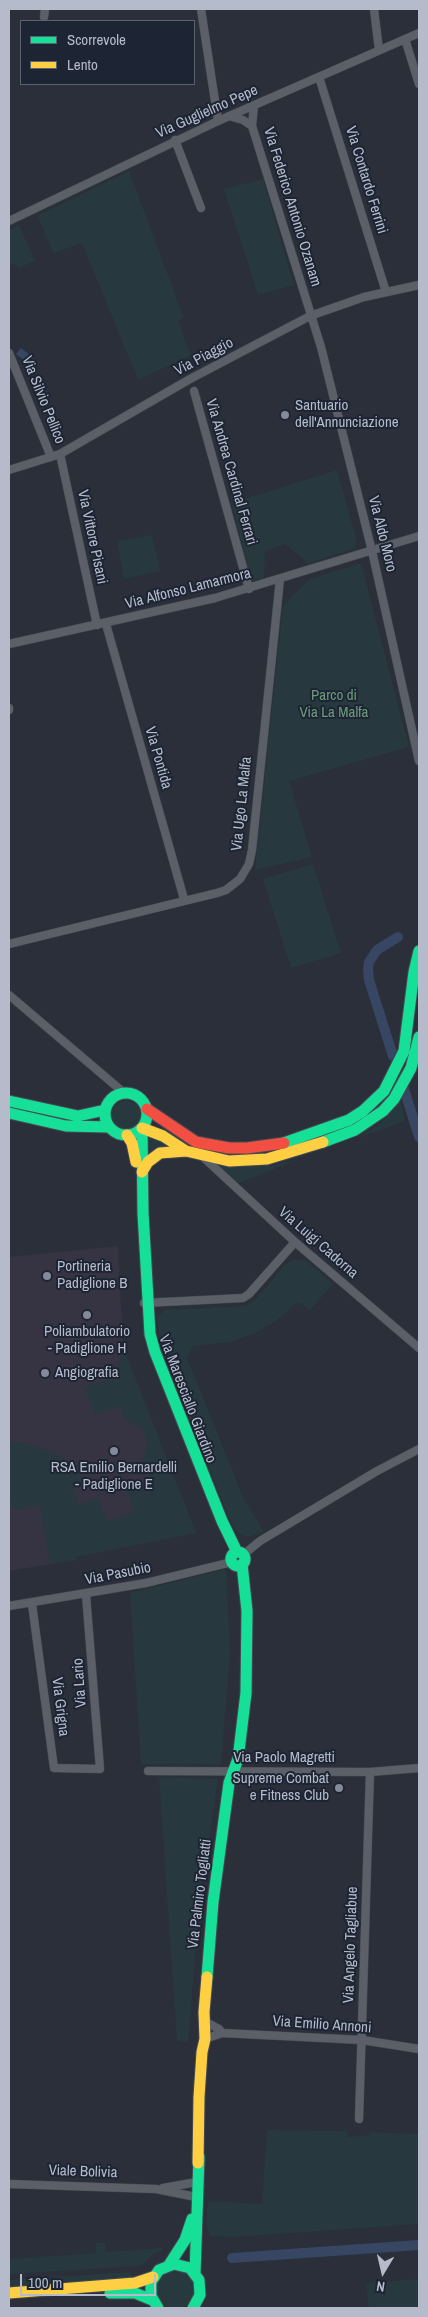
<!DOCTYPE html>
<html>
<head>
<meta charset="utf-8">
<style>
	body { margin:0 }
	#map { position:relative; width:428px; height:2317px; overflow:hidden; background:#2a2f39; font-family:"Archivo Narrow",sans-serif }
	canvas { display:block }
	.frame { position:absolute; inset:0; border:10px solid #b5bbca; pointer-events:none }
	.legend { position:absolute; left:20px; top:20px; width:175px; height:65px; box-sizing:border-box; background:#1d2534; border:1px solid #5a6170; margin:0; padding:6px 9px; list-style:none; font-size:15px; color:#b5bbca }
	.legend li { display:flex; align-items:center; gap:10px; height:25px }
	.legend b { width:25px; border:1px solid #5a6170 }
	.north { position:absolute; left:358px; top:2247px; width:50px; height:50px; -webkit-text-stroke:4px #1d2534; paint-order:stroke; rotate:189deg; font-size:14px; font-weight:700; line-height:20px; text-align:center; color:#b5bbca }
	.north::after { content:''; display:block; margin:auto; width:18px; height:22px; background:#b5bbca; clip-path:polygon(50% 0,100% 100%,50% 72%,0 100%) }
	.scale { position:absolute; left:20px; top:2274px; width:136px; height:22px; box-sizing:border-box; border:2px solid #b5bbca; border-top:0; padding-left:6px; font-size:15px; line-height:18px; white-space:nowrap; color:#b5bbca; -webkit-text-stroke:4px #1d2534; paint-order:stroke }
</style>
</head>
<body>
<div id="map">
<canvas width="428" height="2317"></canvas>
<div class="frame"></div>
<ul class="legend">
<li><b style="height:6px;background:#16e098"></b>Scorrevole</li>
<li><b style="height:6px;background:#ffcf43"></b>Lento</li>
</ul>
<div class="north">N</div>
<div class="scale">100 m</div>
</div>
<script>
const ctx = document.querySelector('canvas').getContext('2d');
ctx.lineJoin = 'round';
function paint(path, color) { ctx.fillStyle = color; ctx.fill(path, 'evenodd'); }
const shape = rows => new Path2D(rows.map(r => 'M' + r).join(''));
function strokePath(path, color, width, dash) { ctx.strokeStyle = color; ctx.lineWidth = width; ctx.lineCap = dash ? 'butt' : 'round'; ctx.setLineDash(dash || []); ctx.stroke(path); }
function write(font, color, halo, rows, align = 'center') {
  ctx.font = font + ' "Archivo Narrow",sans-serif'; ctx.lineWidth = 4; ctx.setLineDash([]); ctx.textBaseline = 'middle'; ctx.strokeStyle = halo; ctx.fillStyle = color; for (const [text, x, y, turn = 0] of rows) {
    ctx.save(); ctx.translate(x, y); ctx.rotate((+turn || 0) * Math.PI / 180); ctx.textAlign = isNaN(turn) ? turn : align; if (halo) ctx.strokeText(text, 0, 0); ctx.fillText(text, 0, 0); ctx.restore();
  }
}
paint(shape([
	[118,1246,123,1347,196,1533,75,1557,76,1560,9,1571,9,1257]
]), '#363442');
paint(shape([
	[129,171,184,318,178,321,191,355,138,380,82,243,54,253,37,216],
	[263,179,294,285,258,295,224,189],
	[19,225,35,261,19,268,13,264,9,266,9,230],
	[337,470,357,542,354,549,308,563,285,544,265,551,264,577,251,581,232,503],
	[152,535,160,571,124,579,117,541],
	[361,563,409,747,289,781,312,857,255,870,283,605,310,579],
	[313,864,341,953,291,968,263,879],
	[400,1101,405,1121,358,1138,382,1122],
	'111 1116a15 15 0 1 1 30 0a15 15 0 1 1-30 0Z',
	[143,1135,157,1139,172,1148,144,1162],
	[300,1159,236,1184,218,1167,219,1164,271,1165],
	[293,1260,305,1260,333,1284,309,1311,302,1304,296,1303,276,1321,254,1334,229,1342,193,1346,187,1358,244,1499,264,1532,248,1537,239,1534,232,1525,168,1364,161,1343,157,1317,165,1310,246,1306,255,1300,286,1264],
	[123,1347,196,1533,75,1557,76,1560,50,1563,40,1506,13,1510,9,1487,9,1441,29,1444,57,1454,71,1463,75,1473,89,1481,73,1486,79,1505,98,1498,107,1521,134,1512,125,1488,149,1479,142,1462,148,1444,143,1429,125,1420,120,1406,96,1415,84,1388,116,1376],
	[226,1569,230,1653,221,1764,141,1764,130,1593],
	[159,1777,218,1779,200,1897,188,2042,177,2041],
	[267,2130,347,2131,348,2137,370,2135,370,2132,419,2134,419,2224,235,2237,210,2236,206,2226,208,2201,262,2204],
	[96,2243,105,2243,106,2252,163,2248,162,2251,154,2254,141,2266,9,2274,9,2259,96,2253],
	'155 2289a20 20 0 1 1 40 0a20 20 0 1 1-40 0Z',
	[131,2272,132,2280,9,2288,9,2280],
	[419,2279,419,2308,369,2308,366,2283]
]), '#27393f');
paint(shape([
	[21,348,35,359,31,365,16,354]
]), '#374663');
strokePath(shape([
	[393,1056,369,980,368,969,369,962,377,950,398,937],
	[404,1089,419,1137],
	[232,2258,419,2245]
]), '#374663', 10);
const street = shape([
	[201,9,218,121],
	[374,9,379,50],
	[44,17,45,9],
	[405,39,419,84],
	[319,77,386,292],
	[254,105,252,126,321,347,372,551,419,761],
	[229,116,243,120,252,126],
	[175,140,201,208],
	[9,221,218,121,419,33],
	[9,353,51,457],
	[194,391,249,589],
	[60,454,97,625],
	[9,470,60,454,190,379,310,316,364,297,419,285],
	[106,624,184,899],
	[9,644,215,598,419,536],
	[9,708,9,710],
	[9,944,217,893,226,890,240,879,249,864,252,850,280,579],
	[9,995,123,1092],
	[202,1156,295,1242,419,1348],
	[144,1303,243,1298,249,1294,295,1242],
	[243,1555,260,1541,377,1471,419,1449],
	[32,1604,54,1768,100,1769,86,1595],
	[9,1606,146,1583,232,1562],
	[148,1771,370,1772,419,1768],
	[206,2022,219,2029,222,2033],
	[205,2039,222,2033,362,2040,419,2049],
	[359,2119,370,1772],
	[9,2184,156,2189,196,2197],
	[163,2188,197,2182]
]);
const fast = shape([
	'105 1114a21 21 0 1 1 42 0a21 21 0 1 1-42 0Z',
	[9,1101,78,1116,105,1110],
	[9,1113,66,1126,109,1127],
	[142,1128,143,1213,150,1334,155,1352,222,1521,237,1552],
	[323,1142,355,1130,383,1111,394,1099,411,1068,419,1037],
	[284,1143,349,1120,363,1111,384,1091,404,1051,414,972,419,951],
	'231 1559a7 7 0 1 1 14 0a7 7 0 1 1-14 0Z',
	[207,1977,213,1902,229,1783,238,1759,246,1693,247,1611,242,1564],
	[169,2265,185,2240,192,2219],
	[195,2273,199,2157],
	[110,2293,135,2293,152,2300],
	[158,2308,151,2296,151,2282,159,2270,174,2264,190,2268,199,2280,200,2295,193,2308]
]);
const slow = shape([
	[142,1128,163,1136,186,1151,229,1161,267,1159,323,1142],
	[127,1135,132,1143,136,1162],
	[142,1172,148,1162,160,1153,186,1151],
	[198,2163,199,2097,202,2052,205,2039,204,2012,207,1977],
	[9,2293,135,2283,153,2277]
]);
const jam = shape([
	[147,1109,196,1142,229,1148,247,1148,284,1143]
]);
strokePath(street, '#464a52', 9);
strokePath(fast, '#464a52', 13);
strokePath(slow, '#464a52', 13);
strokePath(jam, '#464a52', 13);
strokePath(street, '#5b5f67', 8);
strokePath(fast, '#16e098', 11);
strokePath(slow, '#ffcf43', 11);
strokePath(jam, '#f24e42', 11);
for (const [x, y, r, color] of [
	[285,415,5,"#848a97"],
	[47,1276,5,"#848a97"],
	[87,1315,5,"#848a97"],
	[45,1373,5,"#848a97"],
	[114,1451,5,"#848a97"],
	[339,1788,5,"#848a97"]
]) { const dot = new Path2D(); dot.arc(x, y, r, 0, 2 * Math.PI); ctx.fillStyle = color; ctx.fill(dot); strokePath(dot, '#1d2534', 2); }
write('15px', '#b5bbca', '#1d2534', [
	["Via Guglielmo Pepe",207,112,-24],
	["Via Contardo Ferrini",366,180,73],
	["Via Federico Antonio Ozanam",292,207,73],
	["Via Piaggio",204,357,-28],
	["Via Silvio Pellico",43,400,68],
	["Via Andrea Cardinal Ferrari",231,472,74],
	["Via Aldo Moro",382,534,76],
	["Via Vittore Pisani",92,537,78],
	["Via Alfonso Lamarmora",188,589,-14],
	["Via Pontida",158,758,74],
	["Via Ugo La Malfa",242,804,-84],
	["Via Luigi Cadorna",318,1243,41],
	["Via Maresciallo Giardino",187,1399,69],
	["Via Pasubio",118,1574,-11],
	["Via Lario",80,1683,-94],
	["Via Grigna",60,1707,83],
	["Via Paolo Magretti",284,1758],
	["Via Palmiro Togliatti",200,1894,-83],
	["Via Angelo Tagliabue",351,1945,-88],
	["Via Emilio Annoni",322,2025,4],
	["Viale Bolivia",83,2172,2]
]);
write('15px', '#b5bbca', '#1d2534', [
	["Santuario",295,406],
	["dell'Annunciazione",295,423],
	["Portineria",57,1267],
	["Padiglione B",57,1284],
	["Poliambulatorio",87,1332,"center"],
	["- Padiglione H",87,1349,"center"],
	["Angiografia",55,1373],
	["RSA Emilio Bernardelli",114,1468,"center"],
	["- Padiglione E",114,1485,"center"],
	["Supreme Combat",329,1779,"right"],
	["e Fitness Club",329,1796,"right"]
], 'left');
write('15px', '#6c9b7a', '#1d2534', [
	["Parco di",334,696],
	["Via La Malfa",334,713]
]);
</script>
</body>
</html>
